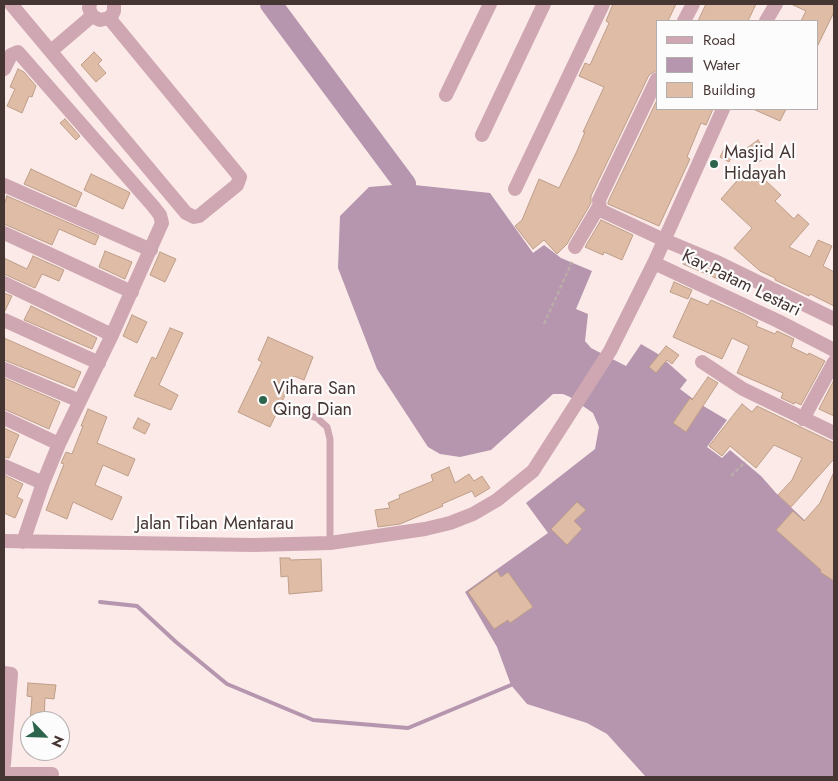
<!DOCTYPE html>
<html>
<head>
<meta charset="utf-8">
<style>
	body { margin:0 }
	#map { position:relative; width:838px; height:781px; overflow:hidden; background:#fbeae8; font-family:Jost,sans-serif }
	canvas { display:block }
	.frame { position:absolute; inset:0; border:5px solid #463633; pointer-events:none }
	.legend { position:absolute; left:656px; top:20px; width:162px; height:90px; box-sizing:border-box; background:#fcfcfc; border:1px solid #b3adac; margin:0; padding:6px 9px; list-style:none; font-size:15px; color:#463633 }
	.legend li { display:flex; align-items:center; gap:10px; height:25px }
	.legend b { width:25px; border:1px solid #b3adac }
	.north { position:absolute; left:20px; top:711px; width:50px; height:50px; box-sizing:border-box; background:#fcfcfc; border:1px solid #b3adac; border-radius:50%; rotate:114deg; font-size:14px; font-weight:700; line-height:20px; text-align:center; color:#463633 }
	.north::after { content:''; display:block; margin:auto; width:18px; height:22px; background:#2d644c; clip-path:polygon(50% 0,100% 100%,50% 72%,0 100%) }
</style>
</head>
<body>
<div id="map">
<canvas width="838" height="781"></canvas>
<div class="frame"></div>
<ul class="legend">
<li><b style="height:6px;background:#cfa7b2"></b>Road</li>
<li><b style="height:14px;background:#b596ae"></b>Water</li>
<li><b style="height:14px;background:#debca6"></b>Building</li>
</ul>
<div class="north">N</div>
</div>
<script>
const ctx = document.querySelector('canvas').getContext('2d');
ctx.lineJoin = 'round';
function paint(path, color) { ctx.fillStyle = color; ctx.fill(path, 'evenodd'); }
const shape = rows => new Path2D(rows.map(r => 'M' + r).join(''));
function strokePath(path, color, width, dash) { ctx.strokeStyle = color; ctx.lineWidth = width; ctx.lineCap = dash ? 'butt' : 'round'; ctx.setLineDash(dash || []); ctx.stroke(path); }
function write(font, color, halo, rows, align = 'center') {
  ctx.font = font + ' Jost,sans-serif'; ctx.lineWidth = 4.5; ctx.setLineDash([]); ctx.textBaseline = 'middle'; ctx.strokeStyle = halo; ctx.fillStyle = color; for (const [text, x, y, turn = 0] of rows) {
    ctx.save(); ctx.translate(x, y); ctx.rotate((+turn || 0) * Math.PI / 180); ctx.textAlign = isNaN(turn) ? turn : align; if (halo) ctx.strokeText(text, 0, 0); ctx.fillText(text, 0, 0); ctx.restore();
  }
}
paint(shape([
	[405,184,490,193,533,253,544,245,561,258,592,271,576,309,588,314,585,341,591,348,626,366,641,344,658,354,687,380,680,389,700,404,727,420,707,447,722,458,730,450,761,476,776,493,817,532,834,544,834,777,646,777,607,734,587,723,527,704,511,685,497,647,465,592,548,533,526,503,595,449,599,427,593,413,570,397,563,394,553,394,491,450,460,457,440,454,428,447,377,369,338,268,340,216,369,187]
]), '#b596ae');
strokePath(shape([
	[100,602,137,606,176,642,227,684,313,720,408,728,511,685]
]), '#b596ae', 4);
strokePath(shape([
	[271,4,405,184]
]), '#b596ae', 22);
const building = shape([
	[613,4,676,4,668,21,657,21,657,70,649,75,591,196,591,203,567,244,557,254,544,240,533,249,515,226,522,220,539,179,559,188,577,151,585,132,583,132,604,87,579,76,585,63,590,65,609,23,606,21,613,4],
	[706,4,756,4,748,21,698,21,706,4],
	[791,4,834,4,834,12,817,47,817,21,801,21,806,11,791,4],
	[94,52,102,60,98,64,106,73,96,82,81,65,94,52],
	[18,69,24,72,36,86,32,97,29,96,22,113,7,106,15,89,10,87,18,69],
	[657,100,657,109,713,109,706,125,701,123,687,157,690,159,659,226,608,204,608,202,657,100],
	[753,109,786,109,780,121,753,109],
	[65,119,80,136,76,140,60,123,65,119],
	[758,140,769,155,757,163,747,148,758,140],
	[725,147,734,151,729,162,720,157,725,147],
	[750,166,781,195,775,201,794,219,798,214,809,224,789,247,810,257,818,240,832,246,823,266,834,272,834,306,810,294,809,296,775,280,775,278,760,271,734,248,752,228,721,199,750,166],
	[31,169,82,193,76,207,24,184,31,169],
	[91,174,129,192,130,193,123,209,84,190,91,174],
	[7,196,99,236,95,245,59,229,52,245,4,224,4,205,7,196],
	[601,220,633,235,622,260,604,252,603,255,585,247,601,220],
	[105,251,132,262,125,279,99,267,105,251],
	[160,252,176,259,165,282,150,275,160,252],
	[33,256,64,270,59,281,42,274,35,288,4,274,4,258,27,269,33,256],
	[685,258,721,274,718,279,683,264,685,258],
	[674,282,692,290,688,299,670,292,674,282],
	[4,293,12,296,5,311,4,311,4,293],
	[691,298,708,305,711,300,743,314,758,322,756,326,775,334,777,331,794,339,791,347,808,355,809,353,825,361,801,405,795,402,794,404,781,398,783,393,737,373,749,346,732,338,722,359,673,337,691,298],
	[31,306,97,338,92,349,24,320,31,306],
	[132,315,147,322,137,343,123,336,132,315],
	[170,328,183,333,159,385,178,395,171,410,134,396,152,357,156,359,170,328],
	[268,337,313,357,304,380,294,376,270,427,238,412,262,362,258,360,268,337],
	[4,338,81,372,74,388,4,360,4,338],
	[666,346,679,355,672,364,667,360,656,373,649,367,666,346],
	[708,377,718,383,686,432,673,423,690,398,692,400,708,377],
	[4,378,60,402,49,429,4,409,4,378],
	[834,380,834,416,819,409,834,380],
	[742,404,752,412,757,406,834,443,834,459,791,507,778,495,792,480,802,458,774,445,756,468,730,446,722,456,709,446,742,404],
	[88,409,107,417,97,443,135,459,128,476,103,465,95,485,122,497,112,520,73,502,67,519,46,510,64,464,61,463,66,452,72,454,83,426,81,426,88,409],
	[138,418,150,424,145,434,133,428,138,418],
	[4,428,19,435,9,458,4,457,4,428],
	[449,467,455,483,469,474,474,481,482,476,490,488,475,497,472,491,442,504,443,506,400,524,378,527,375,510,390,508,388,503,400,498,399,495,433,481,431,475,449,467],
	[834,472,834,581,820,572,821,570,776,530,793,511,804,521,820,503,834,472],
	[4,475,23,484,17,497,23,500,15,518,4,513,4,475],
	[577,502,586,510,574,521,582,529,567,545,551,529,577,502],
	[280,558,290,558,290,560,321,559,322,591,289,594,288,576,281,577,280,558],
	[497,571,501,577,508,572,533,607,510,623,508,620,494,629,468,592,497,571],
	[28,683,56,685,54,699,45,698,44,721,30,721,32,697,27,696,28,683]
]);
paint(building, '#debca6');
strokePath(building, '#be9e89', 1);
strokePath(shape([
	[544,324,572,262],
	[731,476,745,462]
]), '#bcaca9', 2.5, [4, 2.5]);
strokePath(shape([
	[299,412,317,418,327,427,330,439,330,543]
]), '#cfa7b2', 7);
strokePath(shape([
	[11,4,186,213,194,217,199,216,237,185,240,177,109,18],
	[90,4,89,8,92,16,100,20,109,18,112,15,114,11,114,4],
	[684,21,693,4],
	[766,21,776,4],
	[51,51,92,16],
	[4,69,11,55,18,52,153,206,160,215,162,223,112,335,59,444,43,483,23,542],
	[657,79,599,200,600,210,664,240,719,263,834,319],
	[446,95,490,4],
	[482,135,544,4],
	[4,185,151,250],
	[515,189,603,4],
	[4,233,132,292],
	[575,247,598,208],
	[654,263,778,321,834,350],
	[4,283,112,335],
	[4,320,99,363],
	[702,362,743,389,834,433],
	[4,369,80,401],
	[4,418,59,444],
	[803,419,834,362],
	[4,466,43,483],
	[4,541,254,545,330,543,425,529,450,523,473,514,497,500,533,471,610,351,654,263,723,109],
	[4,673,11,674,4,764],
	[4,774,52,774]
]), '#cfa7b2', 14);
for (const [x, y, r, color] of [
	[714,164,5,"#2d644c"],
	[263,400,5,"#2d644c"]
]) { const dot = new Path2D(); dot.arc(x, y, r, 0, 2 * Math.PI); ctx.fillStyle = color; ctx.fill(dot); strokePath(dot, '#fcfcfc', 2); }
write('18px', '#463633', '#fcfcfc', [
	["Masjid Al",724,154],
	["Hidayah",724,175],
	["Vihara San",273,390],
	["Qing Dian",273,411]
], 'left');
write('18px', '#463633', '#fcfcfc', [
	["Kav.Patam Lestari",741,284,26],
	["Jalan Tiban Mentarau",215,525]
]);
</script>
</body>
</html>
